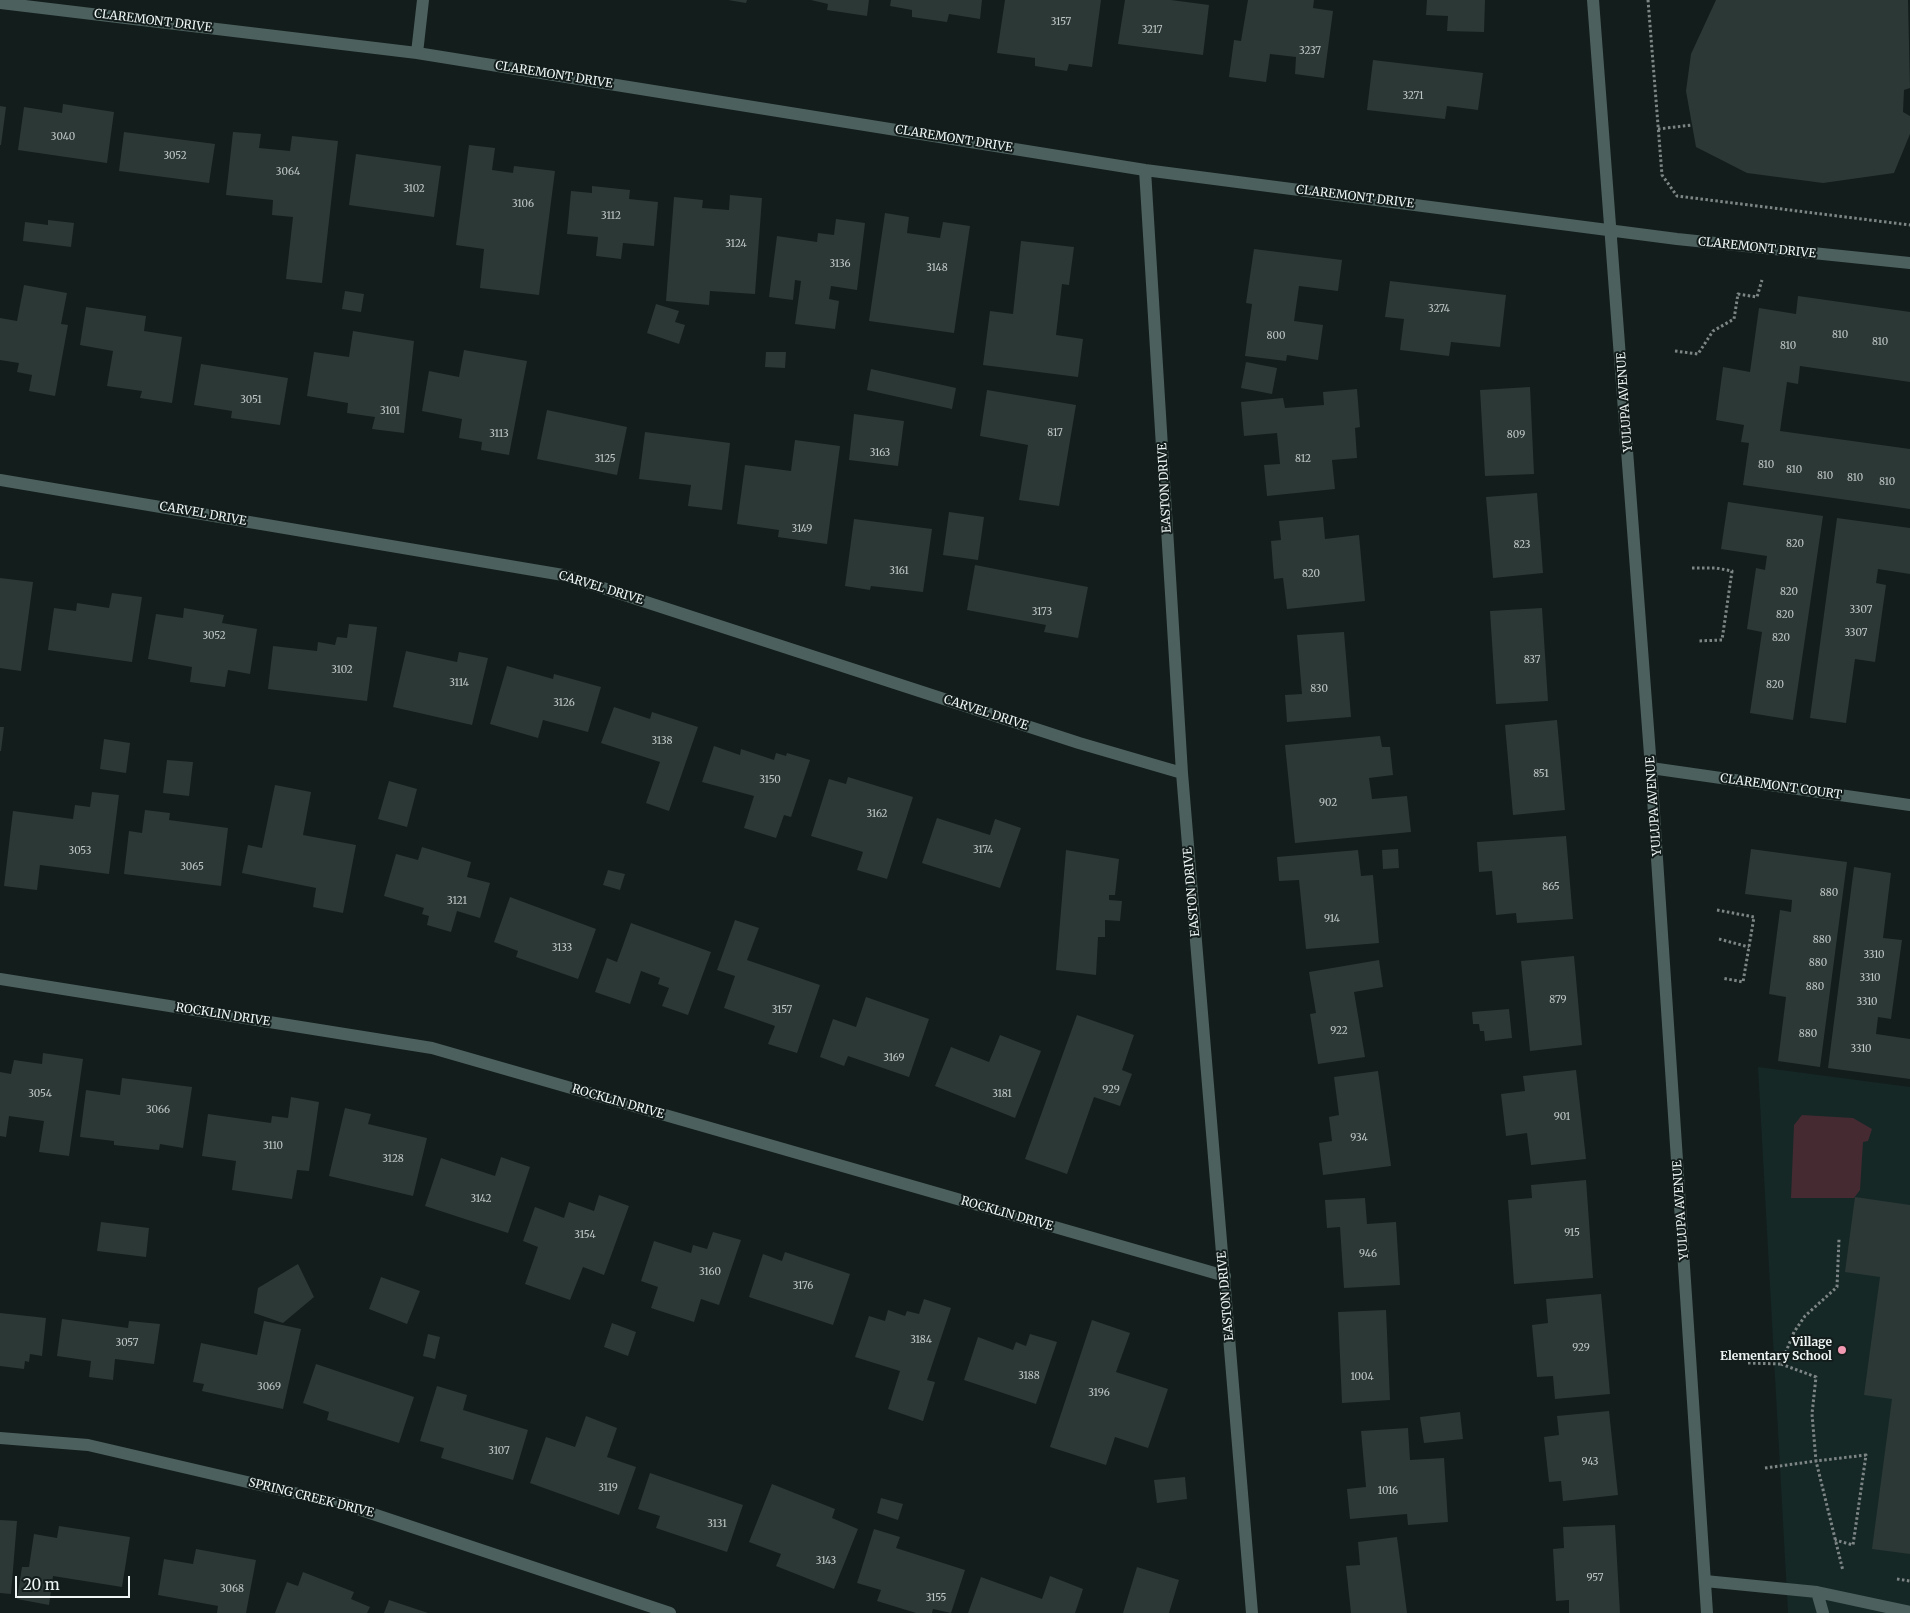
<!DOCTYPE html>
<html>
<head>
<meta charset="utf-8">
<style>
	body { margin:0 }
	#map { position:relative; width:1910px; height:1613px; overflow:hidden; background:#131d1c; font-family:Merriweather,serif }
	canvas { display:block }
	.scale { position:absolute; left:15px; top:1576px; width:115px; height:22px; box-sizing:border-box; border:2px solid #eef5f4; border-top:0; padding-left:6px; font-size:15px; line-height:18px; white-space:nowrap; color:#eef5f4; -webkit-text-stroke:4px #131d1c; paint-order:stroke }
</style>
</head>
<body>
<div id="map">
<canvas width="1910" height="1613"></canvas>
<div class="scale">20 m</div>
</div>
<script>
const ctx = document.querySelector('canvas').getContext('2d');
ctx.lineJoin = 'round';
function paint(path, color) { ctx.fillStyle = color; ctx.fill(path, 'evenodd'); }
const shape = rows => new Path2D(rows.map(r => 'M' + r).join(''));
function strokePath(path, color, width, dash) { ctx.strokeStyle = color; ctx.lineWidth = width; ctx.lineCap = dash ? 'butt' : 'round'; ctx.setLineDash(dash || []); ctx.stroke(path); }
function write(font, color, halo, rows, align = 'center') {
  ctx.font = font + ' Merriweather,serif'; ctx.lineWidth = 4; ctx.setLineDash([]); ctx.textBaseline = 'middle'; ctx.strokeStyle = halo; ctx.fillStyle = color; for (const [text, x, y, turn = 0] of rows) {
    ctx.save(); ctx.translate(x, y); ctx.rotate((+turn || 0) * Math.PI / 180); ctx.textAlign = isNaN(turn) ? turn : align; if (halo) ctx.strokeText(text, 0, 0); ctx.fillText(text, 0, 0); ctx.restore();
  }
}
paint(shape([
	[1758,1067,1910,1087,1910,1613,1788,1613]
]), '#152826');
paint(shape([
	[1802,1115,1853,1118,1872,1129,1868,1141,1863,1142,1860,1190,1854,1198,1791,1198,1794,1125]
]), '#452a32');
paint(shape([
	[728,0,747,0,746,3],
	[811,0,869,0,867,16,827,10,828,4],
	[891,0,982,0,980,19,949,14,947,22,912,17,912,10,890,6],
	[1005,0,1101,0,1092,67,1069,64,1067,71,1035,66,1035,58,997,53],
	[1125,0,1171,0,1209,5,1203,55,1118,44],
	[1248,0,1314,0,1313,8,1333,11,1324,78,1295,74,1296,57,1270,54,1266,82,1229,77,1234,40,1241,41],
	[1427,0,1485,0,1484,32,1447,31,1448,16,1426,15],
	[1716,0,1908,0,1910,88,1904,90,1903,112,1910,116,1910,134,1894,173,1823,183,1747,173,1696,147,1686,91,1691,54],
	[1373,60,1483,73,1478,110,1447,106,1445,119,1367,110],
	[63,104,114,112,107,163,18,150,24,107,62,113],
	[0,106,6,107,1,145,0,145],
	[124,132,215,144,209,183,119,171],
	[233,132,261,134,259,148,290,151,292,136,338,141,322,283,286,279,293,217,272,215,273,200,226,195],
	[469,145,495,148,492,170,513,173,514,166,555,171,539,295,480,288,484,249,456,245],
	[356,154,441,166,434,217,349,205],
	[592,186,630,190,629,199,658,202,654,246,623,243,621,259,596,256,598,237,567,234,571,191,592,193],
	[730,195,762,198,755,294,710,291,709,305,666,301,674,197,703,200,702,208,729,210],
	[885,213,909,217,907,233,940,238,943,222,970,226,954,333,869,321],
	[836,219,865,223,857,290,831,286,829,299,839,301,835,329,795,324,801,281,795,280,793,300,769,297,777,236,817,242,818,233,834,235],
	[48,220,74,223,71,247,23,241,25,222,48,225],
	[1021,241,1074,247,1069,285,1062,284,1056,335,1083,339,1078,377,983,365,990,311,1013,314],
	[1254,249,1342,260,1338,291,1299,286,1294,321,1323,325,1318,360,1287,355,1286,361,1245,356,1252,304,1246,303],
	[1390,281,1506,295,1500,347,1451,342,1449,356,1400,350,1404,319,1385,317],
	[24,285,67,293,61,324,68,325,55,396,29,391,32,375,17,372,19,363,0,360,0,318,17,321],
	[345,291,364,294,361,312,342,309],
	[1798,296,1910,312,1910,382,1800,366,1798,384,1787,382,1780,431,1910,449,1910,509,1743,485,1749,443,1741,442,1744,425,1716,420,1723,367,1750,372,1759,308,1796,314],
	[656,304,679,311,675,322,685,325,679,344,647,333],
	[86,307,146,316,144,331,182,337,172,403,140,398,142,391,107,386,113,351,80,345],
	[353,331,414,341,404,433,372,429,375,417,347,413,348,403,307,396,314,352,349,357],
	[464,350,527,361,509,455,481,450,482,442,459,438,462,419,422,411,429,371,459,377],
	[766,352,786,352,785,368,765,367],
	[1246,362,1277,368,1272,394,1241,388],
	[201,364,288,378,280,425,231,418,232,411,194,405],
	[871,369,956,388,952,409,867,390],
	[1530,387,1534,474,1485,476,1480,390],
	[1357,389,1360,427,1355,428,1357,458,1332,460,1335,489,1267,496,1264,465,1280,464,1277,433,1244,436,1241,402,1283,398,1285,408,1324,405,1323,392],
	[987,390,1076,405,1059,506,1019,500,1028,445,980,436],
	[547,410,627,427,617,475,537,459],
	[854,414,904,421,898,466,849,460],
	[645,432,730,443,722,510,688,506,691,485,639,479],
	[795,440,840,446,827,544,778,537,779,530,737,524,745,465,791,471],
	[1537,493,1543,573,1493,578,1486,497],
	[1728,502,1823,516,1793,720,1750,713,1762,632,1747,629,1756,568,1765,570,1767,556,1721,549],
	[949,512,984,517,978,560,943,555],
	[1323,517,1325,539,1359,535,1365,601,1287,609,1283,578,1274,579,1271,541,1281,540,1279,521],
	[1837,518,1910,528,1910,574,1878,569,1876,583,1886,585,1875,662,1855,659,1846,723,1810,718],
	[854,519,932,529,923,592,871,586,870,590,845,586],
	[975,565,1088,587,1078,638,1044,632,1046,625,967,610],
	[0,578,33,582,21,671,0,668],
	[112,593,142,597,132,662,48,650,54,608,76,611,77,603,109,608],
	[184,608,224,615,222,623,257,629,250,674,228,670,225,687,190,682,192,667,148,659,156,614,183,618],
	[1542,608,1548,701,1496,704,1490,611],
	[349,624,377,627,367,701,268,689,273,646,317,651,318,642,335,645,337,637,347,638],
	[1344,632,1351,717,1287,722,1285,695,1302,694,1297,635],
	[406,651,457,662,459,652,488,658,472,725,393,707],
	[507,666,553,679,554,674,601,687,588,732,543,720,538,738,490,724],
	[614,707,650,719,652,712,698,727,669,811,646,803,660,762,601,743],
	[1557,720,1565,810,1513,815,1505,725],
	[0,727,4,727,1,751,0,751],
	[1380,736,1382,747,1390,747,1393,775,1369,778,1372,799,1407,796,1411,832,1295,843,1285,745],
	[104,739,130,743,126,773,100,769],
	[714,746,740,755,741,749,774,760,776,753,786,756,787,753,810,760,791,817,784,815,776,838,744,828,754,796,702,782],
	[167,760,193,762,189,796,163,793],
	[848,777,913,797,887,879,857,870,863,852,811,836,829,779,846,784],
	[389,781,417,789,407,827,378,819],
	[275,785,311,792,303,835,356,845,343,913,313,907,316,888,242,873,248,845,262,848],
	[92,792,119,795,109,874,40,865,37,890,4,886,13,811,73,819,75,805,90,807],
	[145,810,170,813,169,820,228,828,221,886,124,874,129,831,142,833],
	[937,818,990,835,995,819,1021,828,1000,888,922,863],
	[1566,836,1573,919,1517,923,1516,913,1496,915,1492,871,1479,872,1477,842],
	[422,847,471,862,467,877,490,883,480,918,457,911,451,932,427,925,429,916,422,914,424,908,384,896,396,854,418,860],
	[1398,849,1399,868,1383,869,1382,850],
	[1751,849,1847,862,1820,1067,1778,1061,1786,997,1769,994,1780,910,1791,912,1792,900,1745,894],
	[1066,850,1119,859,1115,895,1109,895,1109,900,1122,901,1120,921,1105,920,1105,937,1098,937,1096,975,1056,970],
	[1358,850,1361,876,1373,875,1379,943,1306,949,1299,880,1279,881,1277,857],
	[1854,867,1891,873,1883,938,1902,940,1891,1019,1878,1017,1876,1034,1910,1039,1910,1079,1828,1068],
	[608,870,625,874,620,890,603,885],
	[510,897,596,929,578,979,516,957,518,951,494,942],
	[735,920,759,928,747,960,820,985,797,1053,768,1044,775,1026,724,1008,735,976,717,970],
	[631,923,711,952,688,1015,662,1006,669,988,658,984,660,978,641,971,630,1004,595,992,607,958,617,962],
	[1574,956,1582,1045,1530,1051,1521,961],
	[1379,960,1383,987,1354,992,1365,1057,1318,1064,1310,1014,1316,1013,1309,972],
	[866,997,929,1019,909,1077,848,1056,844,1066,820,1057,833,1019,856,1027],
	[1509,1009,1512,1038,1485,1041,1484,1031,1480,1031,1479,1024,1473,1024,1472,1012],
	[1077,1015,1134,1035,1122,1070,1132,1074,1120,1106,1094,1097,1067,1174,1025,1159],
	[1000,1035,1041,1051,1015,1118,935,1086,951,1047,989,1062],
	[43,1053,83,1059,69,1156,39,1152,44,1121,9,1116,6,1137,0,1136,0,1072,11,1074,14,1060,42,1064],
	[1576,1070,1586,1159,1531,1165,1527,1133,1506,1136,1501,1094,1525,1091,1523,1076],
	[1378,1071,1391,1166,1323,1175,1319,1143,1332,1141,1329,1117,1339,1115,1334,1077],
	[122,1078,192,1087,183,1148,160,1144,159,1150,114,1145,114,1141,80,1137,86,1090,120,1095],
	[291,1097,319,1102,309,1171,297,1170,292,1199,232,1190,236,1161,202,1156,208,1114,271,1123,272,1116,288,1118],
	[345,1108,371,1114,368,1124,427,1138,413,1196,329,1176],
	[501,1157,530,1167,508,1233,425,1206,441,1158,495,1176],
	[1586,1180,1593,1278,1514,1284,1508,1200,1532,1198,1531,1185],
	[599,1195,629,1206,604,1275,583,1267,570,1300,525,1284,538,1247,523,1241,535,1207,564,1218,569,1202,594,1211],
	[1855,1197,1910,1205,1910,1554,1872,1549,1892,1399,1864,1395,1880,1277,1845,1272],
	[1365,1198,1367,1224,1396,1222,1400,1285,1344,1288,1340,1227,1327,1228,1325,1200],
	[101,1222,149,1228,146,1257,97,1251],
	[713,1232,741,1240,719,1305,701,1299,694,1322,651,1308,658,1287,641,1281,654,1241,691,1253,693,1245,707,1249],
	[785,1252,850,1274,833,1325,749,1297,763,1254,782,1261],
	[298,1264,314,1297,283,1323,254,1313,258,1288],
	[381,1277,420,1291,407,1324,369,1309],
	[1601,1294,1610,1394,1555,1399,1553,1376,1537,1377,1532,1325,1548,1323,1546,1299],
	[924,1299,951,1308,927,1380,935,1382,923,1421,888,1409,900,1371,855,1357,869,1316,885,1321,888,1310,905,1316,907,1311,919,1314],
	[1386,1310,1390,1400,1342,1403,1338,1312],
	[0,1313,46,1318,42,1356,30,1354,29,1362,25,1361,24,1369,0,1366],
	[62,1319,128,1328,129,1321,160,1324,154,1364,115,1359,113,1380,89,1377,91,1361,57,1356],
	[1092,1320,1130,1333,1116,1372,1168,1389,1148,1448,1115,1437,1106,1465,1050,1447],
	[264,1321,301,1329,283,1409,202,1391,204,1384,193,1382,201,1343,257,1355],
	[612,1323,636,1332,628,1356,604,1347],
	[428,1334,440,1337,435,1359,423,1356],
	[1030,1334,1057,1342,1036,1404,964,1380,978,1337,1013,1350,1016,1342,1026,1346],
	[316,1364,414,1397,399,1443,327,1420,329,1412,303,1403],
	[437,1386,467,1395,463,1410,528,1430,513,1480,441,1458,444,1448,420,1441],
	[1609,1411,1618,1495,1563,1501,1561,1481,1549,1482,1544,1437,1559,1435,1557,1416],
	[1460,1412,1463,1439,1424,1443,1420,1417],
	[586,1416,617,1428,607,1457,636,1467,619,1515,530,1483,546,1437,575,1447],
	[1408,1428,1410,1460,1444,1458,1448,1522,1408,1525,1407,1514,1350,1519,1347,1489,1366,1487,1361,1431],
	[650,1473,743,1505,727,1552,656,1528,660,1516,638,1509],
	[1185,1477,1187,1499,1157,1503,1154,1480],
	[772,1484,835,1509,832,1518,858,1529,834,1589,776,1566,781,1554,749,1542],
	[881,1498,903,1504,898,1520,877,1513],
	[0,1520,17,1521,11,1594,0,1593],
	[1615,1525,1620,1613,1569,1613,1569,1600,1556,1601,1553,1549,1564,1548,1563,1527],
	[59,1526,130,1537,122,1587,53,1576,49,1605,17,1599,22,1567,29,1567,34,1534,57,1538],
	[874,1529,900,1537,896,1548,965,1570,951,1613,933,1609,932,1613,916,1613,877,1601,881,1590,857,1583],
	[1397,1537,1407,1613,1351,1613,1346,1566,1360,1565,1358,1542],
	[196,1549,256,1560,246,1613,217,1613,218,1606,158,1595,164,1559,193,1564],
	[1137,1567,1179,1580,1169,1613,1123,1613],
	[303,1572,354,1592,351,1599,370,1607,367,1613,275,1613,287,1582,298,1586],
	[1050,1576,1083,1589,1075,1613,968,1613,981,1577,1042,1599],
	[389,1600,428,1613,384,1613]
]), '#2c3836');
strokePath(shape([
	[1648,0,1662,175,1677,196,1910,225],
	[1658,129,1692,125],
	[1675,351,1698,354,1713,331,1734,319,1738,294,1757,297,1762,280],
	[1692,568,1716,568,1732,571,1722,640,1697,641],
	[1717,910,1754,917,1743,982,1722,978],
	[1719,939,1749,947],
	[1748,1363,1781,1364,1794,1332,1805,1316,1837,1287,1839,1239],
	[1781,1364,1816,1377,1812,1414,1816,1461,1866,1455,1853,1545,1835,1540],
	[1765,1468,1816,1461,1843,1571],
	[1897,1579,1910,1581]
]), '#7e8685', 3, [2.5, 2.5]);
strokePath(shape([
	[1593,0,1651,768,1707,1613],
	[0,3,417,53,1145,170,1677,239,1910,263],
	[417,53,423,0],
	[1145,170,1182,773,1252,1613],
	[0,480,563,575,1079,743,1182,773],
	[1651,768,1910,805],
	[0,979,432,1048,1225,1276],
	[0,1438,88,1445,346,1505,670,1613],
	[1705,1581,1817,1592,1910,1612],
	[1817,1592,1823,1613]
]), '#4c605d', 12);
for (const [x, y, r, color] of [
	[1842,1350,5,"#f19ab2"]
]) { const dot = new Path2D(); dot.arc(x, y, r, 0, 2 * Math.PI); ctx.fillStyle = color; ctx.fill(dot); strokePath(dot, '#131d1c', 2); }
write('10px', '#bec6c4', null, [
	["3157",1061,22],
	["3217",1152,30],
	["3237",1310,51],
	["3271",1413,96],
	["3040",63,137],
	["3052",175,156],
	["3064",288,172],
	["3102",414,189],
	["3106",523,204],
	["3112",611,216],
	["3124",736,244],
	["3136",840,264],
	["3148",937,268],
	["3274",1439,309],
	["810",1840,335],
	["800",1276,336],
	["810",1880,342],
	["810",1788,346],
	["3051",251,400],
	["3101",390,411],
	["817",1055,433],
	["3113",499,434],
	["809",1516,435],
	["3163",880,453],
	["3125",605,459],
	["812",1303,459],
	["810",1766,465],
	["810",1794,470],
	["810",1825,476],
	["810",1855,478],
	["810",1887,482],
	["3149",802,529],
	["820",1795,544],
	["823",1522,545],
	["3161",899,571],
	["820",1311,574],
	["820",1789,592],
	["3307",1861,610],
	["3173",1042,612],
	["820",1785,615],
	["3307",1856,633],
	["3052",214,636],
	["820",1781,638],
	["837",1532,660],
	["3102",342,670],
	["3114",459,683],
	["820",1775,685],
	["830",1319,689],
	["3126",564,703],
	["3138",662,741],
	["851",1541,774],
	["3150",770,780],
	["902",1328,803],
	["3162",877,814],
	["3174",983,850],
	["3053",80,851],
	["3065",192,867],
	["865",1551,887],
	["880",1829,893],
	["3121",457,901],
	["914",1332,919],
	["880",1822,940],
	["3133",562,948],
	["3310",1874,955],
	["880",1818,963],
	["3310",1870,978],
	["880",1815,987],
	["879",1558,1000],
	["3310",1867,1002],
	["3157",782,1010],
	["922",1339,1031],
	["880",1808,1034],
	["3310",1861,1049],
	["3169",894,1058],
	["929",1111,1090],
	["3054",40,1094],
	["3181",1002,1094],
	["3066",158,1110],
	["901",1562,1117],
	["934",1359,1138],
	["3110",273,1146],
	["3128",393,1159],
	["3142",481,1199],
	["915",1572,1233],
	["3154",585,1235],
	["946",1368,1254],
	["3160",710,1272],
	["3176",803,1286],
	["3184",921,1340],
	["3057",127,1343],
	["929",1581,1348],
	["3188",1029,1376],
	["1004",1362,1377],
	["3069",269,1387],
	["3196",1099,1393],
	["3107",499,1451],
	["943",1590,1462],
	["3119",608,1488],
	["1016",1388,1491],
	["3131",717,1524],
	["3143",826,1561],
	["957",1595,1578],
	["3068",232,1589],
	["3155",936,1598]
]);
write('12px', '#eef5f4', '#131d1c', [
	["CLAREMONT DRIVE",153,21,7],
	["CLAREMONT DRIVE",554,75,9],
	["CLAREMONT DRIVE",954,139,9],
	["CLAREMONT DRIVE",1355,197,7],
	["CLAREMONT DRIVE",1757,248,6],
	["YULUPA AVENUE",1625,402,-94],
	["EASTON DRIVE",1165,488,-93],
	["CARVEL DRIVE",203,514,10],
	["CARVEL DRIVE",601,588,17],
	["CARVEL DRIVE",986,713,18],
	["CLAREMONT COURT",1781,787,8],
	["YULUPA AVENUE",1654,806,-94],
	["EASTON DRIVE",1192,892,-95],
	["ROCKLIN DRIVE",223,1015,9],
	["ROCKLIN DRIVE",618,1102,16],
	["YULUPA AVENUE",1681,1210,-94],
	["ROCKLIN DRIVE",1007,1214,16],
	["EASTON DRIVE",1226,1296,-95],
	["SPRING CREEK DRIVE",311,1498,14]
]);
write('bold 12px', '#eef5f4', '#131d1c', [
	["Village",1832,1343],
	["Elementary School",1832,1357]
], 'right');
</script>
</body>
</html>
